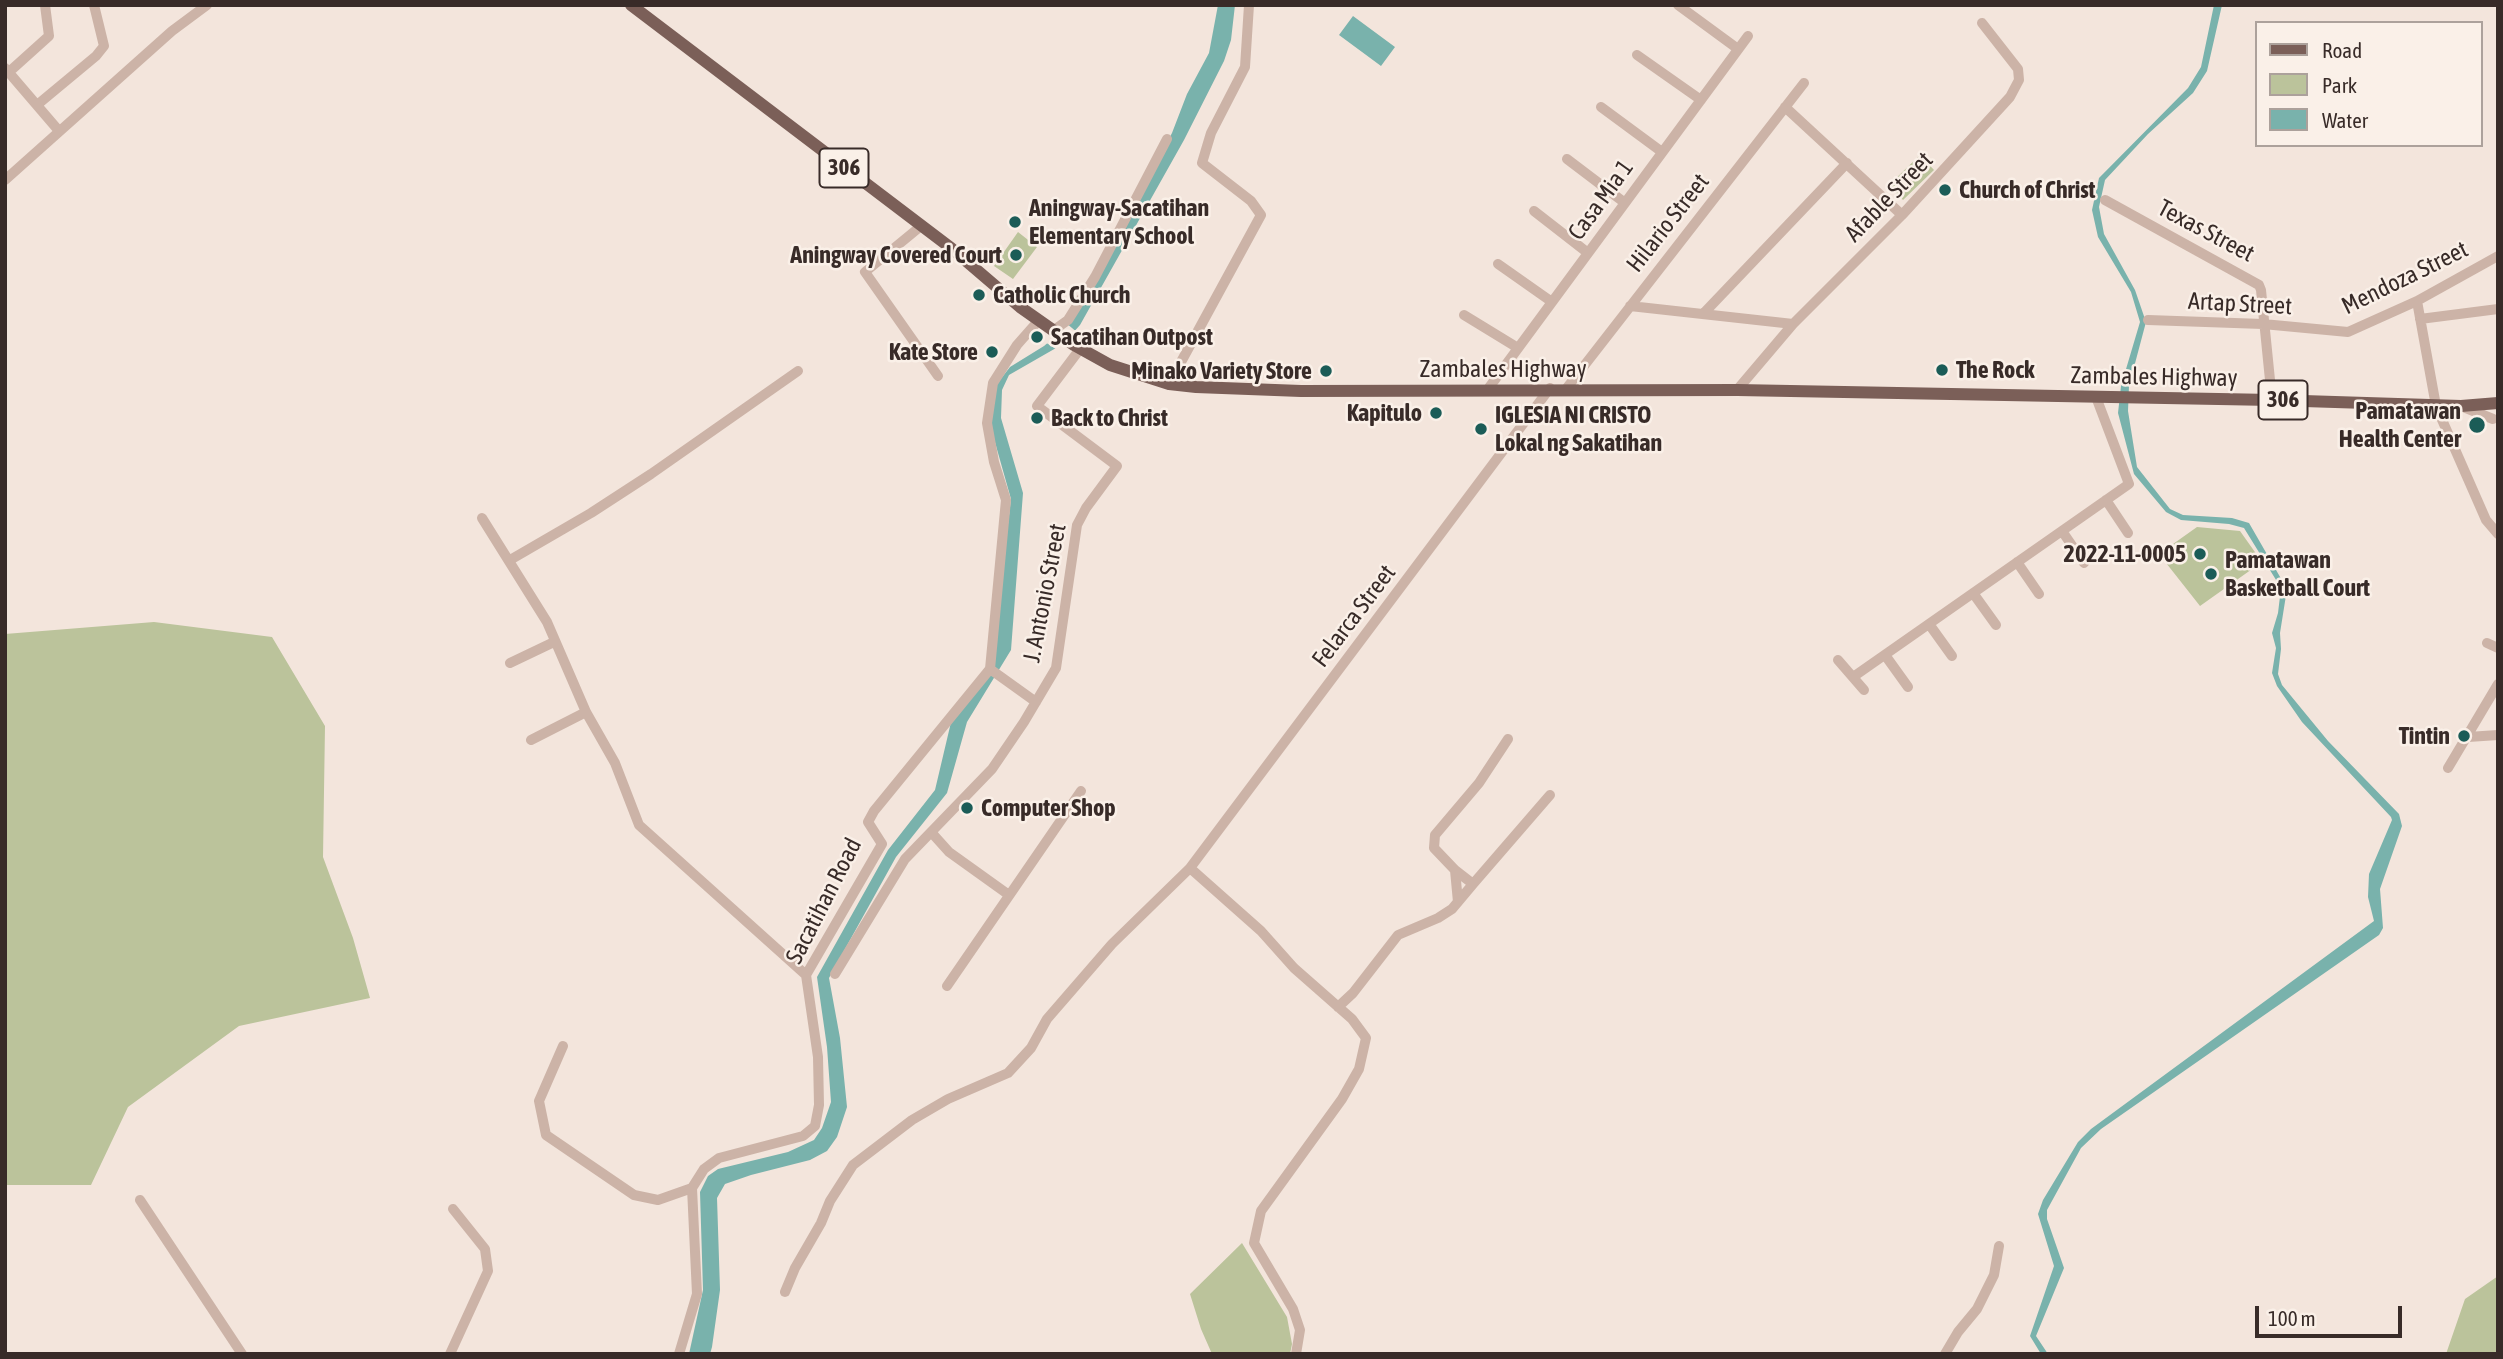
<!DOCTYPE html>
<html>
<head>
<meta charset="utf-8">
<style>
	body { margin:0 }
	#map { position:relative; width:2503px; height:1359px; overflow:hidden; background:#f3e5dc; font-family:"Asap Condensed",sans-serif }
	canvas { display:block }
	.frame { position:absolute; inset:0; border:7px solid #382b28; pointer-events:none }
	.legend { position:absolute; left:2255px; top:21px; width:228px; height:126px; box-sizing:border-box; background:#faf0e8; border:2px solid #aca19b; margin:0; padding:9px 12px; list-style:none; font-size:21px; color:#382b28 }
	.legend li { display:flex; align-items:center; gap:14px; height:35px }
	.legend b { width:35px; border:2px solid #aca19b }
	.scale { position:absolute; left:2255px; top:1306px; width:147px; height:32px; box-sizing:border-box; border:4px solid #382b28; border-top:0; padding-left:9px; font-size:21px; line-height:24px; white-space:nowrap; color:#382b28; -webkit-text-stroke:5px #faf0e8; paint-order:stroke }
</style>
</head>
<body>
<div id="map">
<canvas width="2503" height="1359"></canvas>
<div class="frame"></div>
<ul class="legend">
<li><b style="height:9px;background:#7b5f58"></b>Road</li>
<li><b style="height:19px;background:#bbc39b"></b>Park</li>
<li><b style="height:19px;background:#79b2ac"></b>Water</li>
</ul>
<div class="scale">100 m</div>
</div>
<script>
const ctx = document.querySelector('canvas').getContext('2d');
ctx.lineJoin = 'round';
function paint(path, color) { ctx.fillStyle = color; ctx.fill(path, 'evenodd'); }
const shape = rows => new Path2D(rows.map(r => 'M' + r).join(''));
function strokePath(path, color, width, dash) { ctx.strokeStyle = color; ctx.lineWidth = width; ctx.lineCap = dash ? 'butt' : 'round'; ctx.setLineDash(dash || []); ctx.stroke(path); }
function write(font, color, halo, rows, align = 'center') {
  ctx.font = font + ' "Asap Condensed",sans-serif'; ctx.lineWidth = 5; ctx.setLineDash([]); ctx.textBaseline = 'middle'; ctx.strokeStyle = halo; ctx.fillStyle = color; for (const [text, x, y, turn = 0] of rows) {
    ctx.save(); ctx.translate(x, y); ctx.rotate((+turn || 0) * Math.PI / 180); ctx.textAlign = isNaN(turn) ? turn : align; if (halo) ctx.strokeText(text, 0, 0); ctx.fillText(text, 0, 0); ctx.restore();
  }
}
paint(shape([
	[1920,155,1934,170,1903,200,1889,185],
	[1018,232,1037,247,1013,279,994,266],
	[2197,527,2240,531,2262,562,2200,606,2159,554],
	[154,622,272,637,325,726,323,857,353,938,370,998,239,1026,128,1107,91,1185,5,1185,5,634],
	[1242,1243,1287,1317,1292,1344,1290,1354,1212,1354,1201,1329,1190,1294],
	[2498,1276,2498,1354,2446,1354,2465,1299]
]), '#bbc39b');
paint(shape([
	[1218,5,1235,5,1231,40,1224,61,1184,140,1080,325,1063,344,1009,375,1002,390,1001,418,1023,493,1011,650,967,722,947,793,896,857,829,978,840,1038,847,1107,837,1137,827,1151,810,1160,751,1175,725,1184,717,1198,720,1290,712,1347,710,1354,689,1354,703,1290,700,1192,708,1176,718,1169,788,1152,814,1140,822,1128,831,1102,827,1047,817,977,888,850,935,790,952,718,992,657,1011,499,989,421,996,385,1010,367,1044,346,1057,335,1124,224,1172,133,1187,94,1209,53],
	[2214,5,2222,5,2207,71,2193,93,2148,134,2105,180,2099,207,2104,234,2135,290,2146,322,2129,386,2128,411,2137,467,2170,509,2183,515,2232,518,2249,523,2287,589,2280,633,2281,649,2278,674,2282,685,2328,741,2399,814,2402,826,2380,889,2383,928,2379,935,2101,1129,2081,1148,2047,1210,2047,1219,2064,1268,2036,1336,2048,1354,2041,1354,2030,1336,2054,1266,2038,1214,2043,1200,2078,1142,2091,1129,2374,921,2368,897,2369,874,2392,820,2391,817,2302,722,2277,686,2272,673,2276,648,2272,633,2278,613,2281,588,2244,528,2229,524,2181,520,2166,512,2134,474,2118,413,2121,386,2140,322,2131,292,2098,237,2092,210,2099,178,2188,88,2201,67],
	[1353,16,1395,47,1381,66,1339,35]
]), '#79b2ac');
paint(shape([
	[1066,323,1078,333,1065,347,1059,351,1045,342]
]), '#f3e5dc');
strokePath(shape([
	[1678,5,1738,49],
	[1637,55,1701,100],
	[5,68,59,131],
	[9,72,49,36,45,5],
	[37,105,96,56,104,46,94,5],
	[1601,107,1662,152],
	[1785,107,1902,215],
	[1567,159,1625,203],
	[5,180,172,31,207,5],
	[2105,200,2259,285,2261,290,2272,400],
	[1534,211,1588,253],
	[921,226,865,272,938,376],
	[1498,264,1552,302],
	[2417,301,2436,406,2486,520,2498,534],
	[1630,306,1793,324],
	[1703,314,1847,163],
	[1464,315,1518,348],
	[2420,319,2498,309],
	[2148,320,2263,324,2348,332,2417,301,2498,256],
	[1054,330,1068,320,1095,277,1167,139],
	[1169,384,1261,215,1251,201,1202,163,1211,133,1245,67,1249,5],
	[1488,389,1748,36],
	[1566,389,1804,83],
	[1737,390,1793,324,1902,215,2010,97,2019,80,2018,69,1982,23],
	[2461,406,2493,419],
	[2106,500,2128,533],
	[482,518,547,622,586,712,615,763,639,825,806,975],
	[2062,531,2084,563],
	[510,560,591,513,651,474,798,371],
	[2017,562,2039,594],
	[1973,593,1996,625],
	[1929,624,1952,656],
	[2487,643,2498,648],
	[1885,655,1908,687],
	[1838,660,1864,690],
	[510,663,554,642],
	[990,669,1036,702],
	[1853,677,2129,484,2096,397],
	[2468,737,2498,735],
	[531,740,586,712],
	[2448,768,2498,684],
	[931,832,949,852,1009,895],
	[1190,868,1261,931,1294,968,1352,1019,1366,1038,1359,1069,1342,1099,1261,1211,1254,1243,1293,1309,1300,1330,1296,1354],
	[1455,870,1458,902],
	[1473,884,1550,795],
	[835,974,905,859,992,769,1024,722,1056,668,1077,525,1086,508,1117,466,1037,406,1080,349],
	[947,986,1081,791],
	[1338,1007,1353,993,1398,935,1438,918,1452,909,1473,884,1455,870,1434,848,1435,835,1479,783,1508,739],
	[563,1046,539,1101,546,1135,634,1195,658,1200,692,1188],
	[140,1200,242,1354],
	[785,1292,795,1268,821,1223,830,1201,853,1165,912,1120,948,1099,1008,1073,1031,1048,1047,1019,1112,944,1190,868,1550,388],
	[450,1354,488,1271,485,1249,453,1209],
	[679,1354,697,1294,692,1188,704,1169,719,1158,803,1136,815,1126,819,1105,818,1057,806,975,882,844,868,822,874,811,990,669,1006,500,994,462,987,423,993,383,1017,345,1039,320],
	[1945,1354,1958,1332,1977,1309,1994,1275,1999,1246]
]), '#ccb3a7', 10);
strokePath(shape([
	[631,5,951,248,1020,307,1074,345,1110,365,1169,384,1196,387,1301,391,1737,390,2272,400,2461,406,2498,403]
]), '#7b5f58', 12);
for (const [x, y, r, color] of [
	[1945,190,7,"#1b5c57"],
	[1015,222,7,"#1b5c57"],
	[1016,255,7,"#1b5c57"],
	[979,295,7,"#1b5c57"],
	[1037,337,7,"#1b5c57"],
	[992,352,7,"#1b5c57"],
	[1942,370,7,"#1b5c57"],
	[1326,371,7,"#1b5c57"],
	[1436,413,7,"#1b5c57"],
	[1037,418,7,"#1b5c57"],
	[2477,425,9,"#1b5c57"],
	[1481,429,7,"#1b5c57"],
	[2200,554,7,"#1b5c57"],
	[2211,574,7,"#1b5c57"],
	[2464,736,7,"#1b5c57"],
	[967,808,7,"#1b5c57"]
]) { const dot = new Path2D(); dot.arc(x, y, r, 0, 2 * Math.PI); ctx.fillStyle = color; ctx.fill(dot); strokePath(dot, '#faf0e8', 2.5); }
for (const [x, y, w] of [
	[844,168,49],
	[2283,400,49]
]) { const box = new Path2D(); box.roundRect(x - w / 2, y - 19.5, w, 39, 5); ctx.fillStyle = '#faf0e8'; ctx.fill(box); strokePath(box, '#382b28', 2); }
write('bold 23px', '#382b28', null, [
	["306",844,168],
	["306",2283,400]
]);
write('bold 24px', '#382b28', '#faf0e8', [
	["Church of Christ",1959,190],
	["Aningway-Sacatihan",1029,208],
	["Elementary School",1029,236],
	["Aningway Covered Court",1002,255,"right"],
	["Catholic Church",993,295],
	["Sacatihan Outpost",1051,337],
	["Kate Store",978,352,"right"],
	["The Rock",1956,370],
	["Minako Variety Store",1312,371,"right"],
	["Pamatawan",2461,411,"right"],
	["Health Center",2461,439,"right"],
	["Kapitulo",1422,413,"right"],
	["IGLESIA NI CRISTO",1495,415],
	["Lokal ng Sakatihan",1495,443],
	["Back to Christ",1051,418],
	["2022-11-0005",2186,554,"right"],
	["Pamatawan",2225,560],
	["Basketball Court",2225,588],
	["Tintin",2450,736,"right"],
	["Computer Shop",981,808]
], 'left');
write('24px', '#382b28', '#faf0e8', [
	["Afable Street",1889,197,-46],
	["Casa Mia 1",1601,200,-54],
	["Hilario Street",1668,223,-52],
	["Texas Street",2206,231,28],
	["Mendoza Street",2405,278,-26],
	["Artap Street",2240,304,3],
	["Zambales Highway",1503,369],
	["Zambales Highway",2154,377,1],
	["J. Antonio Street",1045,593,-79],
	["Felarca Street",1354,616,-53],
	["Sacatihan Road",824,901,-63]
]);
</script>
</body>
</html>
